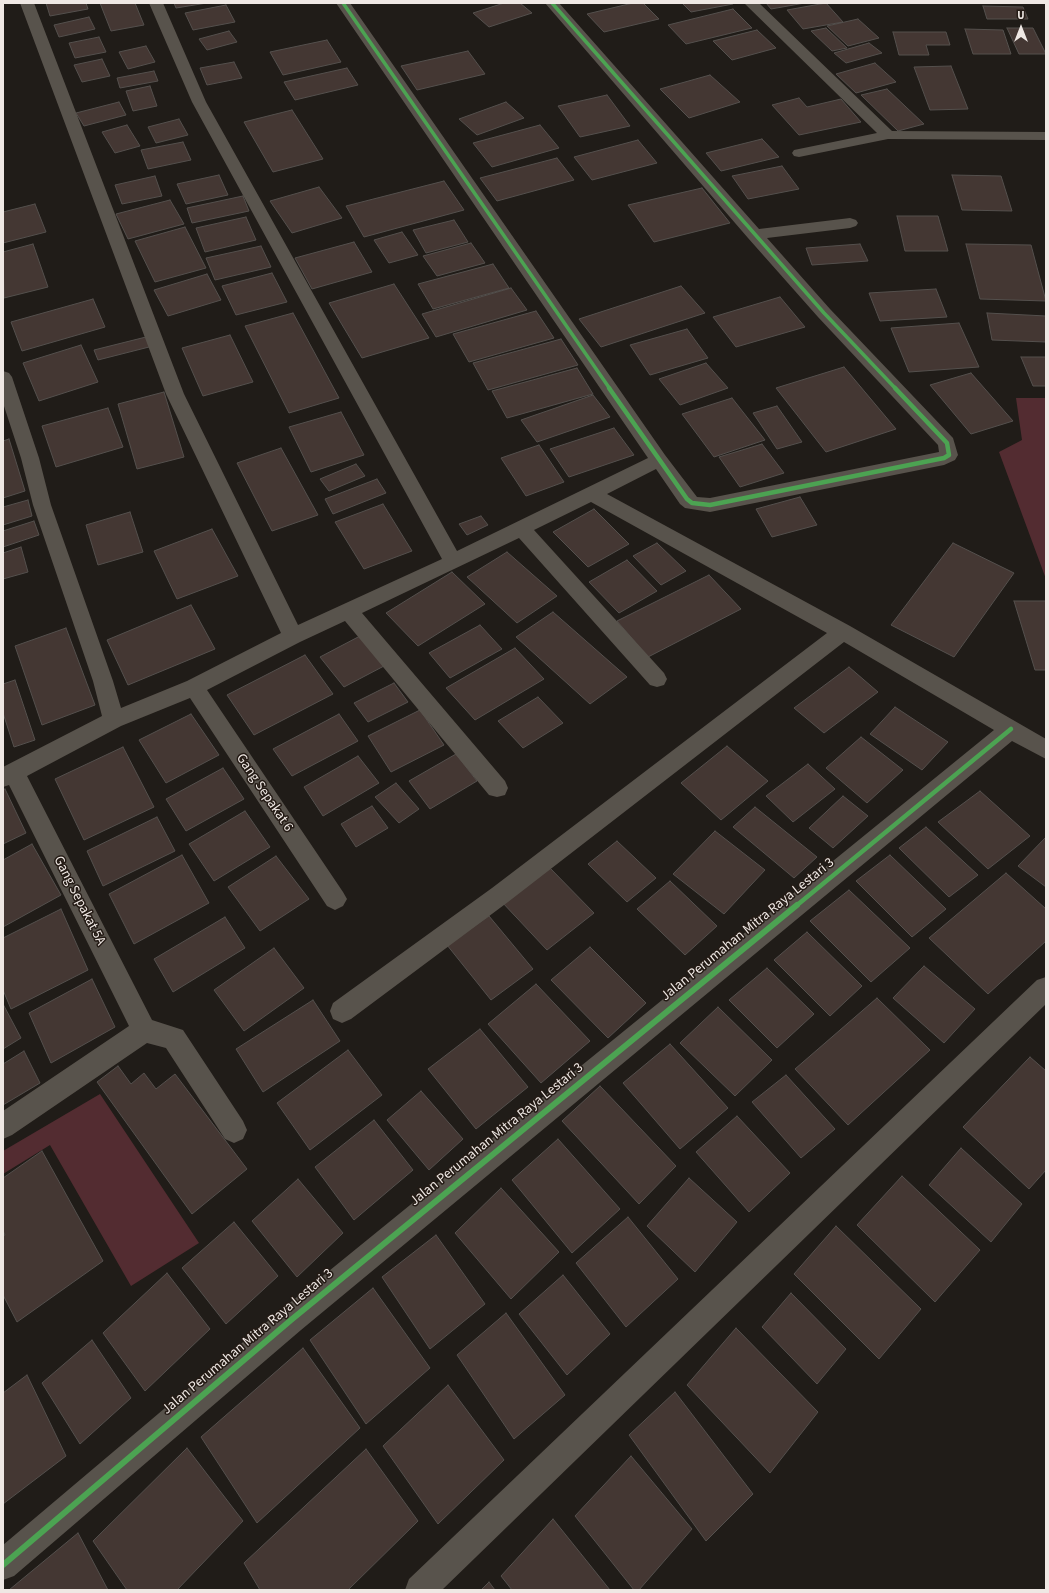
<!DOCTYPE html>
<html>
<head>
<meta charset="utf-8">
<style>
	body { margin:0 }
	#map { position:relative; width:1049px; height:1593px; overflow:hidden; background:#201c18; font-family:"Source Sans 3",sans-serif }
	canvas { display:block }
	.frame { position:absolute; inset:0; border:4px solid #efe8e4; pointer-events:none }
	.north { position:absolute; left:1001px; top:8px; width:40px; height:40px; -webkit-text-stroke:3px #241b15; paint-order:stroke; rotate:0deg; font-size:11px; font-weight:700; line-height:16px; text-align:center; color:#efe8e4 }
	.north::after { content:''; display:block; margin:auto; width:14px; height:18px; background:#efe8e4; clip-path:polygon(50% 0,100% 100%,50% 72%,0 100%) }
</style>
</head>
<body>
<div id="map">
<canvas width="1049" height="1593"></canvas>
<div class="frame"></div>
<div class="north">U</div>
</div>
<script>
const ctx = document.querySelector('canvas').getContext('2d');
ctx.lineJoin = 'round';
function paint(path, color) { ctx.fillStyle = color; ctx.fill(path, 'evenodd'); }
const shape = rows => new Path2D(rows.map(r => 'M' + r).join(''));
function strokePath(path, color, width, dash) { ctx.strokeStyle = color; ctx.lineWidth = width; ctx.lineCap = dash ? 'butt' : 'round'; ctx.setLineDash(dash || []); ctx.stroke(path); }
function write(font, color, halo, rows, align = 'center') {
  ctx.font = font + ' "Source Sans 3",sans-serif'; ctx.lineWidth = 3; ctx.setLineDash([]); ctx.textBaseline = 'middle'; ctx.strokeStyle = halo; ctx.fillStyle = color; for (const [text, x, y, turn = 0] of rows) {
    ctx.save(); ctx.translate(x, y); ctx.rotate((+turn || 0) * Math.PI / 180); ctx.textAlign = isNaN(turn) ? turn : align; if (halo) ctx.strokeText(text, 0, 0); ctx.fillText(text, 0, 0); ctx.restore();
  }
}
paint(shape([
	[1016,398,1046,398,1046,579,999,452,1022,440],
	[100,1094,199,1243,131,1286,50,1145,3,1174,3,1151]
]), '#532c31');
const building = shape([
	[46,3,86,3,88,9,50,16,46,3],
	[100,3,135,3,144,25,111,31,100,3],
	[174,3,207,3,176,8,174,3],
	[504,3,520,3,532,13,489,27,473,13,504,3],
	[633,3,643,3,659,19,604,32,587,14,633,3],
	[682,3,733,3,733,4,691,12,682,3],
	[766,3,805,3,771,9,766,3],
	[826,3,843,22,803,29,787,10,826,3],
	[226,5,235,22,193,30,185,13,226,5],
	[983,6,1023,7,1028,19,987,19,983,6],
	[733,9,752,28,686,44,668,25,733,9],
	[89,17,95,29,59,37,54,25,89,17],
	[858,19,879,38,848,46,827,26,858,19],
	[826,28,847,48,832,51,811,31,826,28],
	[1007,28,1033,28,1046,54,1019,54,1007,28],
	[965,29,1003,30,1011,54,973,54,965,29],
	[757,30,776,48,732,60,713,41,757,30],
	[229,31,237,42,207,50,199,39,229,31],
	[893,32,946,32,950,45,926,45,929,55,899,55,893,32],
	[99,37,106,52,75,58,69,43,99,37],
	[327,40,341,62,283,75,270,52,327,40],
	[869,43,882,53,846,63,834,53,869,43],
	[146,46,155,62,128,69,119,52,146,46],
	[468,51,485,74,417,90,401,66,468,51],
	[102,59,110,76,82,82,74,65,102,59],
	[234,62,242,78,207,85,200,68,234,62],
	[875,63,896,82,856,93,836,74,875,63],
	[951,66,968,109,930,110,914,67,951,66],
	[347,68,358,85,295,100,284,82,347,68],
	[154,71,158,81,120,88,117,78,154,71],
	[710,75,740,102,689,118,660,89,710,75],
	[150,86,157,106,133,111,126,91,150,86],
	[887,89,924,124,898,131,861,95,887,89],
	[607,95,630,126,580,137,558,106,607,95],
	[799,98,807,107,841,99,861,122,799,135,772,105,799,98],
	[119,102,126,115,84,126,76,113,119,102],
	[506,102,524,118,477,135,459,119,506,102],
	[292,110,323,159,273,172,244,122,292,110],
	[179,119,188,135,156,143,148,127,179,119],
	[127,125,140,146,115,153,102,132,127,125],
	[540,125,559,148,492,167,473,143,540,125],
	[762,139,779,157,721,171,706,153,762,139],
	[638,140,657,163,592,180,574,157,638,140],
	[183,142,191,160,148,169,141,150,183,142],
	[557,158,574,180,497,201,480,178,557,158],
	[782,166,799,189,748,199,732,176,782,166],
	[219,175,228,195,186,204,177,184,219,175],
	[952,175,1001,176,1012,211,962,210,952,175],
	[155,176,162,196,122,204,115,185,155,176],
	[444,181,464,210,364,237,346,206,444,181],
	[319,187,342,218,292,233,270,201,319,187],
	[702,188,730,223,654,242,628,205,702,188],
	[243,196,249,211,192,223,187,208,243,196],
	[170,200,184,224,128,239,116,214,170,200],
	[35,204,46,232,3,243,3,212,35,204],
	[897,216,938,216,948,251,905,251,897,216],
	[246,217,256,240,205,252,196,228,246,217],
	[454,220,468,242,426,253,413,230,454,220],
	[185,227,206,268,155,282,135,241,185,227],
	[402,232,418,255,389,263,374,240,402,232],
	[354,242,372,272,312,289,295,258,354,242],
	[471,243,485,263,437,276,423,256,471,243],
	[33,244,48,287,4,298,3,252,33,244],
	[860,244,868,261,812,265,806,248,860,244],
	[966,244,1031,245,1046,301,980,299,966,244],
	[261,246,271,267,215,280,206,258,261,246],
	[493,264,509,288,433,309,418,284,493,264],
	[272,273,287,302,236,315,222,286,272,273],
	[207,274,221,300,168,316,154,290,207,274],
	[394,284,429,338,362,358,329,303,394,284],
	[681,286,705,313,601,347,579,319,681,286],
	[511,288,527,310,436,337,422,314,511,288],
	[936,289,947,317,880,321,869,293,936,289],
	[780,297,805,327,736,347,713,317,780,297],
	[93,299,105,327,22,351,11,322,93,299],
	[536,311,554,338,469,362,453,334,536,311],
	[293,313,339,398,289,413,245,326,293,313],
	[987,313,1046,316,1046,342,992,340,987,313],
	[959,323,979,367,909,372,891,328,959,323],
	[687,329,708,358,650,375,630,345,687,329],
	[230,335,253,382,203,396,182,348,230,335],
	[150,336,153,346,98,360,94,350,150,336],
	[561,339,578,365,488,390,473,363,561,339],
	[81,345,98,382,39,401,23,363,81,345],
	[1021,357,1046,357,1046,386,1033,386,1021,357],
	[706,363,728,388,680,405,659,379,706,363],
	[844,367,896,429,826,452,776,388,844,367],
	[577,368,593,394,507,418,492,391,577,368],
	[971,373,1013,421,971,434,930,385,971,373],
	[164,392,184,457,137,469,118,404,164,392],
	[593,395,610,417,537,442,521,420,593,395],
	[732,398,765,440,714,457,682,414,732,398],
	[777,406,802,442,777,449,753,413,777,406],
	[108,408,123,447,56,467,42,426,108,408],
	[341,412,364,455,311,472,289,427,341,412],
	[614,428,634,455,569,477,550,449,614,428],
	[9,439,25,491,3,498,3,441,9,439],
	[762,444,784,473,740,487,719,457,762,444],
	[539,445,564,482,526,496,501,458,539,445],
	[281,448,318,515,272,531,237,463,281,448],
	[356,464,365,476,329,491,320,479,356,464],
	[377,479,386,493,333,514,325,499,377,479],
	[800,497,817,525,772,537,756,509,800,497],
	[28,500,32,516,3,525,3,507,28,500],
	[383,504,412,551,364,569,335,522,383,504],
	[594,509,629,544,588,567,553,532,594,509],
	[130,512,143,552,98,565,86,525,130,512],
	[481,516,488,525,467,535,459,524,481,516],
	[34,521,39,535,3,547,3,531,34,521],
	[212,529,238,576,177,599,154,551,212,529],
	[657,543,686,571,661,585,633,556,657,543],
	[953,543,1014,573,954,657,891,625,953,543],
	[21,547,28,572,3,579,3,553,21,547],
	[507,552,557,596,517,623,467,577,507,552],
	[627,560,657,591,619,613,589,582,627,560],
	[452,572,485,604,418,646,386,613,452,572],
	[709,575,741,609,648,657,617,621,709,575],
	[1014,601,1046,601,1046,670,1035,670,1014,601],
	[191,605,215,649,128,685,107,640,191,605],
	[553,612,627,677,590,704,516,637,553,612],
	[480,625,502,649,450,678,429,653,480,625],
	[66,628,95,705,42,725,15,646,66,628],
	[360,636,384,666,344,687,320,657,360,636],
	[515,648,544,679,475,720,446,688,515,648],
	[305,655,333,694,254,735,227,695,305,655],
	[849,667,878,692,824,733,794,708,849,667],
	[15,680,35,740,14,747,3,713,3,684,15,680],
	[394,683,408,702,368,722,354,703,394,683],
	[538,697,563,723,523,748,498,721,538,697],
	[895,707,948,742,922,770,870,734,895,707],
	[420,710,444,745,391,772,368,736,420,710],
	[191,714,219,755,166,783,139,740,191,714],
	[339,714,358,741,292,776,273,749,339,714],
	[861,737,903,770,867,803,826,768,861,737],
	[727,746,768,781,721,820,681,783,727,746],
	[123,747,154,807,84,840,55,779,123,747],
	[456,754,477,781,430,809,409,781,456,754],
	[358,756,379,783,323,816,304,787,358,756],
	[808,764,835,789,793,822,766,796,808,764],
	[223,768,244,799,186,831,166,799,223,768],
	[396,783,419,809,399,823,375,797,396,783],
	[5,789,26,833,3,844,3,790,5,789],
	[980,791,1030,836,988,869,938,822,980,791],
	[843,796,868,816,833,848,809,828,843,796],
	[372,806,388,828,356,847,341,824,372,806],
	[755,807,817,857,794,878,733,827,755,807],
	[245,811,270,847,214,881,189,844,245,811],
	[157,817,175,851,103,886,87,851,157,817],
	[926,827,978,875,949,897,899,848,926,827],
	[715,831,765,870,724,914,673,874,715,831],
	[1046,837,1046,887,1018,866,1046,837],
	[617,841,656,878,627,902,588,864,617,841],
	[32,844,61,895,3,927,3,860,32,844],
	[182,855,209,903,134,944,109,894,182,855],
	[890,855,946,909,912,937,856,881,890,855],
	[276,856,309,899,260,931,228,887,276,856],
	[548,866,594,913,547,950,501,901,548,866],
	[1006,873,1046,909,1046,941,988,994,929,938,1006,873],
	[670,881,717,926,685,955,637,909,670,881],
	[849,890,910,948,871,982,810,921,849,890],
	[61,909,88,970,11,1009,3,990,3,938,61,909],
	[489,916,533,969,491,1000,447,945,489,916],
	[225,917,245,948,173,992,154,959,225,917],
	[807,932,862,986,830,1016,774,960,807,932],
	[590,947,646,1003,608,1038,551,980,590,947],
	[274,948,304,988,244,1031,214,990,274,948],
	[924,966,975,1009,944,1043,893,998,924,966],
	[767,968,814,1014,777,1048,729,1000,767,968],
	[92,979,115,1027,51,1063,29,1013,92,979],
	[536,984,590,1041,541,1083,488,1024,536,984],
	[877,998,930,1050,848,1125,795,1069,877,998],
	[313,1000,340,1041,263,1092,236,1049,313,1000],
	[3,1004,21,1038,3,1049,3,1004],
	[718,1007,772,1060,735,1096,680,1043,718,1007],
	[480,1029,528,1087,476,1129,428,1069,480,1029],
	[670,1044,728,1108,680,1149,623,1083,670,1044],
	[348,1050,382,1095,310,1150,277,1103,348,1050],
	[24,1051,40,1083,3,1105,3,1064,24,1051],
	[1030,1057,1046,1071,1046,1170,1029,1189,963,1127,1030,1057],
	[118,1066,131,1084,144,1073,156,1089,175,1074,247,1169,192,1214,97,1082,118,1066],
	[786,1075,835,1129,801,1158,752,1102,786,1075],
	[600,1086,676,1166,639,1204,562,1121,600,1086],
	[421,1091,463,1139,429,1170,387,1120,421,1091],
	[737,1116,790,1173,749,1212,696,1152,737,1116],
	[374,1120,413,1170,354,1220,315,1167,374,1120],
	[558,1139,620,1209,572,1253,512,1180,558,1139],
	[961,1148,1022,1204,991,1242,929,1185,961,1148],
	[42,1151,103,1261,17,1322,3,1295,3,1236,5,1235,3,1231,3,1178,42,1151],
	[902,1176,980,1250,935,1302,857,1225,902,1176],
	[689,1178,737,1222,695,1272,647,1226,689,1178],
	[298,1179,343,1233,297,1277,252,1221,298,1179],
	[501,1188,559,1252,511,1299,455,1233,501,1188],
	[628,1217,678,1279,626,1327,576,1263,628,1217],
	[234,1222,278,1276,226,1324,182,1268,234,1222],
	[836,1226,921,1309,879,1359,794,1274,836,1226],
	[436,1235,485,1304,430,1349,382,1277,436,1235],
	[167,1273,210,1329,145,1391,103,1333,167,1273],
	[563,1275,610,1334,567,1375,519,1314,563,1275],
	[373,1288,430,1368,366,1424,310,1340,373,1288],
	[791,1293,846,1349,817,1384,762,1327,791,1293],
	[506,1313,565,1395,514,1439,457,1355,506,1313],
	[736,1328,818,1412,770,1473,687,1385,736,1328],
	[92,1340,131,1398,80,1444,42,1383,92,1340],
	[303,1348,360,1428,257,1523,201,1437,303,1348],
	[27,1375,66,1456,3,1504,3,1393,27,1375],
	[448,1385,504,1460,438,1524,383,1446,448,1385],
	[675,1392,753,1494,706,1541,629,1435,675,1392],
	[187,1448,243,1521,177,1590,127,1590,93,1541,187,1448],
	[366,1449,418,1521,348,1590,260,1590,244,1563,366,1449],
	[631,1456,692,1529,639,1590,634,1590,575,1516,631,1456],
	[553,1519,610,1590,512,1590,501,1576,553,1519],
	[78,1533,108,1590,9,1590,78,1533],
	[489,1582,495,1590,481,1590,489,1582]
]);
paint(building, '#443733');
strokePath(building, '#54504d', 1);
paint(shape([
	[20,3,34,3,184,394,298,625,442,559,192,102,149,3,163,3,206,102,457,551,648,458,336,3,350,3,665,455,697,497,710,498,939,452,938,445,818,317,748,238,545,3,559,3,759,229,850,218,856,220,858,223,856,226,850,228,767,238,830,309,953,438,958,455,955,460,944,465,710,512,685,508,680,504,656,469,607,494,850,626,1046,739,1046,759,1012,741,301,1330,14,1576,3,1580,3,1545,281,1310,994,730,844,642,508,902,351,1019,342,1023,333,1019,330,1011,333,1003,492,888,827,633,591,502,534,530,664,673,667,679,664,685,657,687,650,685,519,538,362,613,505,781,508,788,505,795,497,797,489,795,345,621,300,642,207,690,343,892,347,899,343,906,335,910,327,906,190,698,121,726,27,776,152,1020,183,1030,243,1121,247,1130,243,1139,234,1143,225,1139,166,1048,147,1043,12,1135,3,1139,3,1111,129,1026,9,785,3,787,3,767,102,716,93,681,33,505,21,458,3,403,3,371,9,373,12,377,39,458,51,505,113,681,121,708,187,681,281,633,166,394,20,3],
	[744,3,759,3,892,131,1046,132,1046,140,888,139,799,157,794,156,792,153,794,150,877,133,744,3],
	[1046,977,1046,1004,442,1590,405,1590,409,1579,1037,980,1046,977]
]), '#58534c');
strokePath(shape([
	[343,3,610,389],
	[552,3,824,313,896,389]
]), '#4ca352', 3.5);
strokePath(shape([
	[609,388,687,499,692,503,710,505,944,458,949,455,947,443,895,388],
	[796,906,1011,729]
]), '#4ca352', 4.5);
strokePath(shape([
	[3,1565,291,1320,797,905]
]), '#4ca352', 6);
write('14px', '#efe8e4', '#241b15', [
	["Gang Sepakat 6",264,793,56],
	["Gang Sepakat 5A",79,901,63],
	["Jalan Perumahan Mitra Raya Lestari 3",748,930,-39],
	["Jalan Perumahan Mitra Raya Lestari 3",497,1135,-39],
	["Jalan Perumahan Mitra Raya Lestari 3",248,1342,-40]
]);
</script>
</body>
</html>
